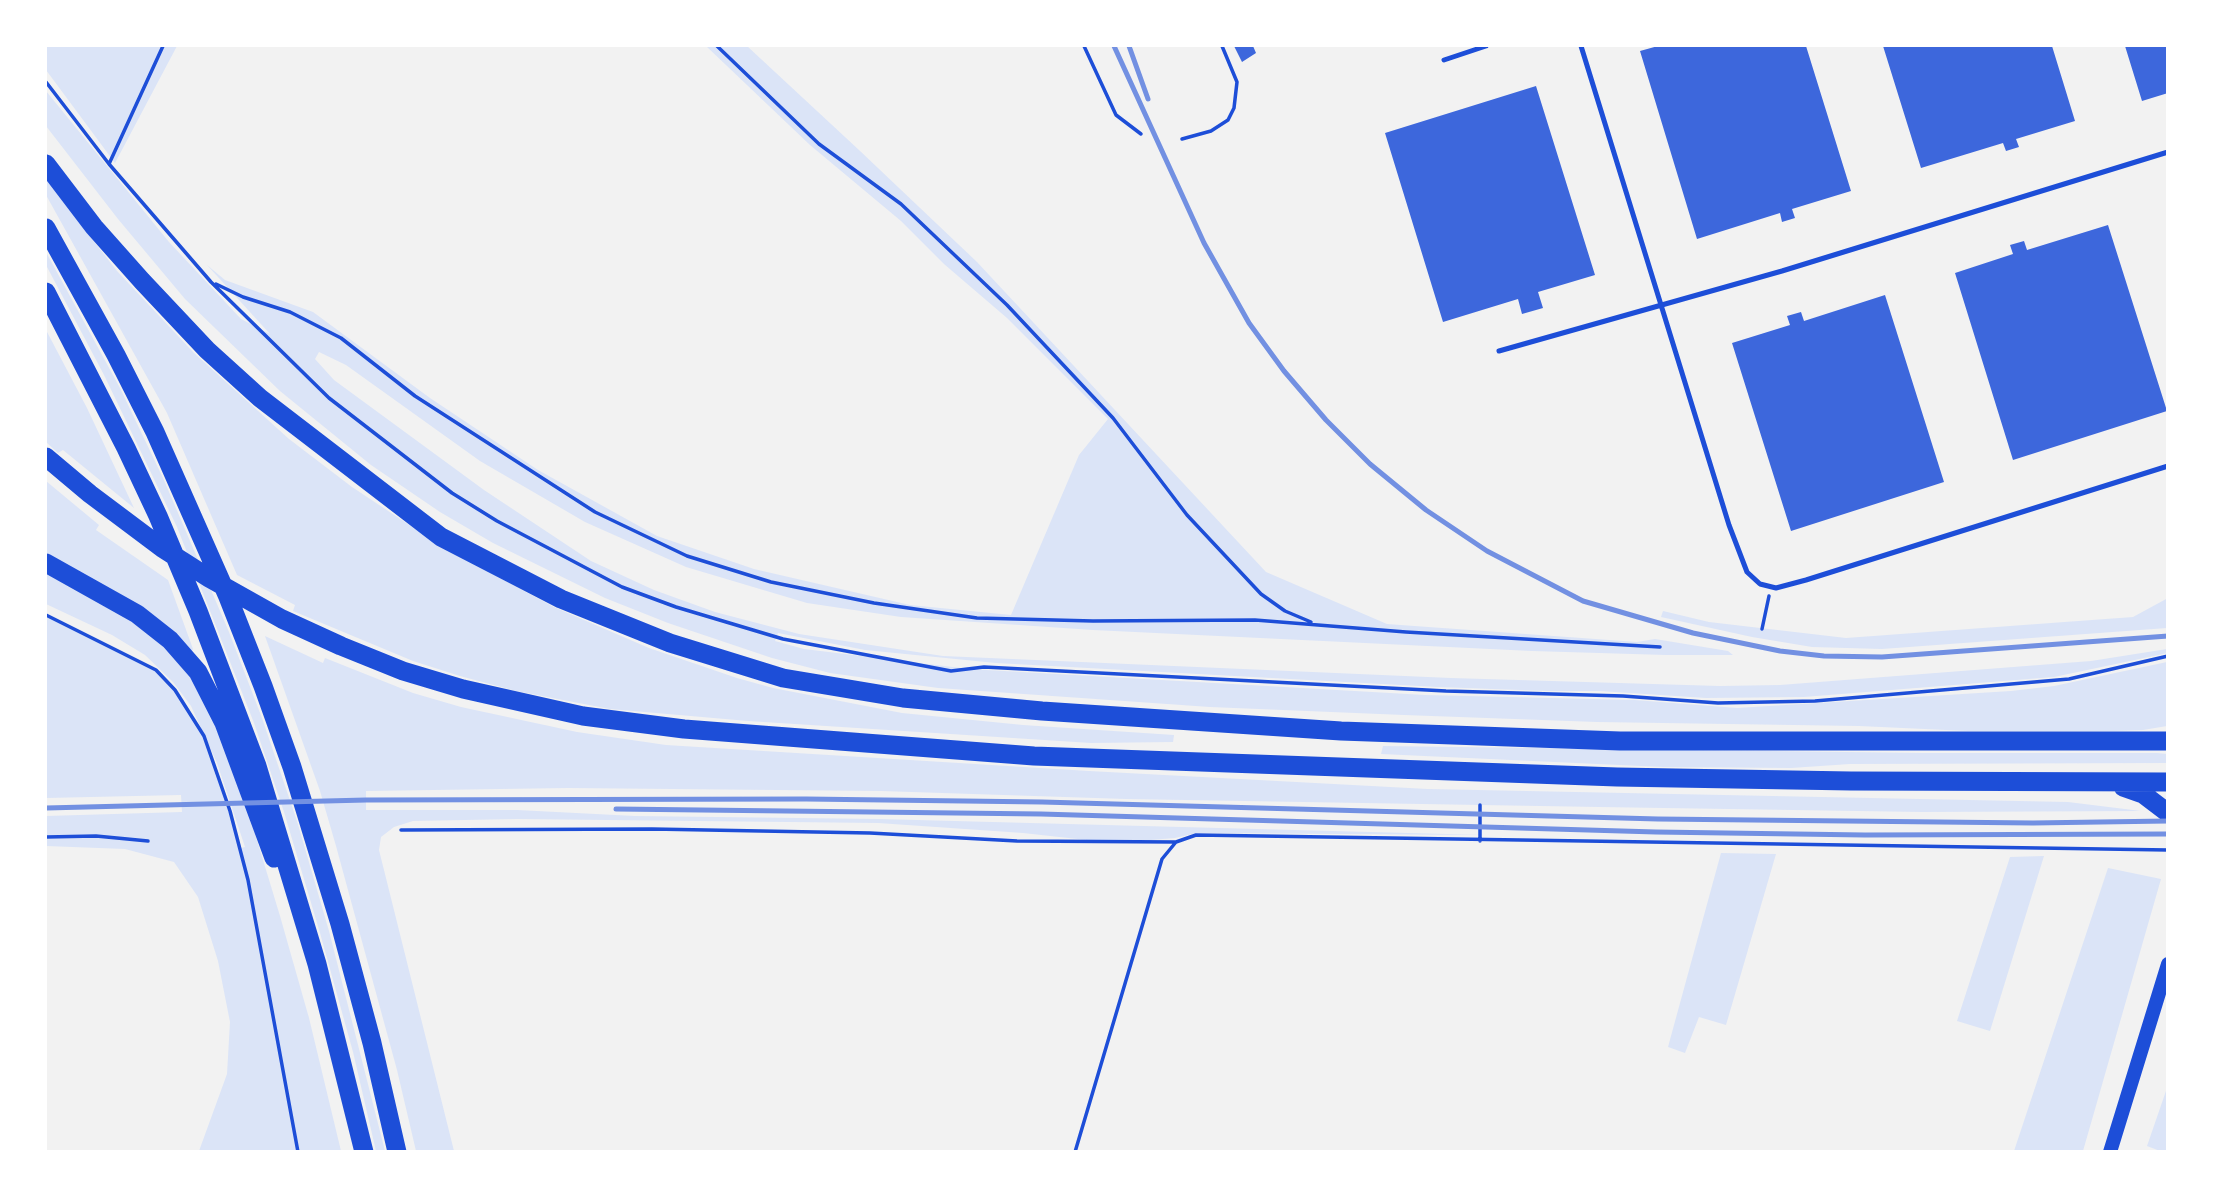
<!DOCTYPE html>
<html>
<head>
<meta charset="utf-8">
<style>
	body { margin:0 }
	#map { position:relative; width:2213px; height:1197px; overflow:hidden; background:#f2f2f2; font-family:"Golos Text",sans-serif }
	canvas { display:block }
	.frame { position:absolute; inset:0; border:47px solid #fff; pointer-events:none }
</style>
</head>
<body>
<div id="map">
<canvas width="2213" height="1197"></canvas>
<div class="frame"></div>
</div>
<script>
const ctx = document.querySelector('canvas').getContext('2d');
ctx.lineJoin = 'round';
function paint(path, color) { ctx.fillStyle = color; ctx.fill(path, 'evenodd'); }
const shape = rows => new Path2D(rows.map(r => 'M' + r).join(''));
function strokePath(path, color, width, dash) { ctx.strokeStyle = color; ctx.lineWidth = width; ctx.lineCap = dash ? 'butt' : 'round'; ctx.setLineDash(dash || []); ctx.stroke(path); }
paint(shape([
	[46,46,177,46,115,163,46,70],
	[706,46,747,46,859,150,977,262,1266,572,1387,624,1637,642,1655,639,1728,651,1733,655,1666,655,1532,651,1093,630,901,617,807,603,686,567,585,522,480,461,346,365,319,352,315,359,334,380,484,490,591,561,654,590,715,612,799,634,943,656,1451,678,1720,686,1780,685,2091,661,2167,649,2168,653,2054,677,1804,697,1706,698,1599,691,1548,691,1437,687,996,663,865,650,778,633,775,641,804,649,969,669,1425,695,1635,700,1737,708,2011,691,2054,686,2167,662,2167,726,2143,730,2114,731,1968,731,1859,726,1597,722,1404,715,1210,707,938,688,830,673,772,658,668,623,605,598,493,543,440,512,371,465,280,391,185,299,118,219,46,126,46,91,169,242,241,319,270,334,207,265,225,280,313,312,430,398,538,470,657,536,754,569,910,605,1011,615,1079,455,1108,419,1007,318,944,264,901,221,810,145],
	[46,180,117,271,194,353,289,439,352,487,441,546,554,607,649,648,737,678,773,688,902,713,1023,725,1174,735,1173,742,1091,743,748,721,610,709,516,691,460,676,413,661,293,611,295,605,237,575,167,413,46,195],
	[46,252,120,388,163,478,229,632,262,718,297,821,329,931,385,1151,376,1151,353,1052,320,933,284,812,254,723,177,527,104,375,46,265],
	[46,330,87,408,134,508,63,450,58,453,46,442],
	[46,481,99,525,96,530,168,580,193,649,192,651,46,555],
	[46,572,120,613,158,641,195,682,211,710,243,794,280,916,309,1018,341,1151,199,1151,227,1074,230,1022,218,961,198,897,174,862,125,849,46,846,46,816,182,812,181,795,46,798,46,615,156,670,175,690,204,736,241,848,245,847,217,763,191,706,173,682,145,655,112,635,46,604],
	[2168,598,2167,628,1882,649,1812,647,1752,637,1661,617,1663,611,1709,622,1846,638,2133,617],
	[265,636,323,663,325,658,413,693,461,707,577,732,666,745,1089,771,1428,789,2068,802,2141,811,1922,812,1599,807,1126,799,881,791,568,788,366,791,366,810,517,810,635,816,879,819,1484,835,1197,833,1175,838,1114,843,1023,833,878,823,517,819,413,821,394,827,381,837,379,850,454,1151,416,1151,397,1070,336,846,320,791],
	[1383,746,1923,753,2157,753,2167,754,2168,763,1850,764,1791,768,1663,767,1381,754],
	[1721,853,1776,854,1726,1025,1699,1017,1685,1053,1668,1047],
	[2044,856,1990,1031,1957,1021,2010,857],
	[2108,868,2161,879,2083,1151,2014,1151],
	[2167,1088,2167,1151,2160,1151,2147,1146]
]), '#dbe4f7');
paint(shape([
	[1234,46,1253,46,1256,53,1242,62],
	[1658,46,1806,46,1851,191,1792,209,1795,218,1782,222,1780,213,1697,239,1640,51],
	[1883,46,2052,46,2075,121,2016,139,2019,147,2006,151,2003,143,1921,168],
	[2125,46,2168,46,2168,93,2142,101],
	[1536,86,1595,275,1538,292,1543,308,1522,314,1518,299,1443,322,1385,133],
	[2108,225,2167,411,2013,460,1955,273,2013,254,2010,245,2024,241,2027,250],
	[1885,295,1944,482,1791,531,1732,343,1790,325,1787,316,1801,312,1804,321]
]), '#3d67dc');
strokePath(shape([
	[717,46,819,144,901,204,1007,305,1113,418,1187,515,1261,594,1285,611,1311,622],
	[1084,46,1116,115,1141,134],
	[46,82,109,164,211,282,329,398,452,493,497,521,622,587,676,607,783,639,951,671,984,667,1446,691,1623,696,1718,703,1815,701,2069,679,2168,656],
	[1182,139,1211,131,1228,120,1234,108,1237,82,1222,46],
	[109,164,163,46],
	[216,284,243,297,290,312,341,338,415,396,595,512,687,556,771,582,874,603,977,618,1093,621,1255,620,1406,632,1660,647],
	[46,615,156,670,175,690,204,736,230,811,248,880,298,1152],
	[1762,629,1769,596],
	[1480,805,1480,841],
	[401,830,652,829,870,833,1017,841,1176,842],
	[46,837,96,836,148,841],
	[1075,1152,1162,859,1176,842,1196,835,2168,850]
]), '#1d4ed8', 3.5);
strokePath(shape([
	[1581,46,1729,525,1747,572,1760,584,1776,588,1806,580,2168,466],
	[1444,60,1486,46],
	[1499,351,1782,271,2168,152]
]), '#1d4ed8', 5);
strokePath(shape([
	[2110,1152,2168,964]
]), '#1d4ed8', 14);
strokePath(shape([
	[46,164,94,227,142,281,207,350,260,398,441,537,561,599,670,643,783,678,903,698,1042,711,1341,731,1620,741,2168,741],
	[46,228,116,355,155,432,228,597,263,686,292,767,340,924,372,1043,397,1152],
	[46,292,126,448,158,516,198,611,257,766,317,964,364,1152],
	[46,457,90,494,162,548,209,578,282,619,341,646,403,671,463,689,583,716,684,729,1034,756,1617,777,1851,781,2168,782],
	[46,563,137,614,170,640,198,672,224,723,274,858],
	[2123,787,2143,794,2168,813]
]), '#1d4ed8', 19);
strokePath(shape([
	[1114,46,1204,243,1249,323,1284,371,1326,420,1370,464,1426,510,1487,551,1583,601,1693,633,1780,651,1824,656,1882,657,2168,636],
	[1129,46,1148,99],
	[46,808,366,800,806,799,1042,802,1658,819,2033,823,2168,821],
	[616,809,1041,814,1656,832,1865,835,2168,834]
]), '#7290e2', 5);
</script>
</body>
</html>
